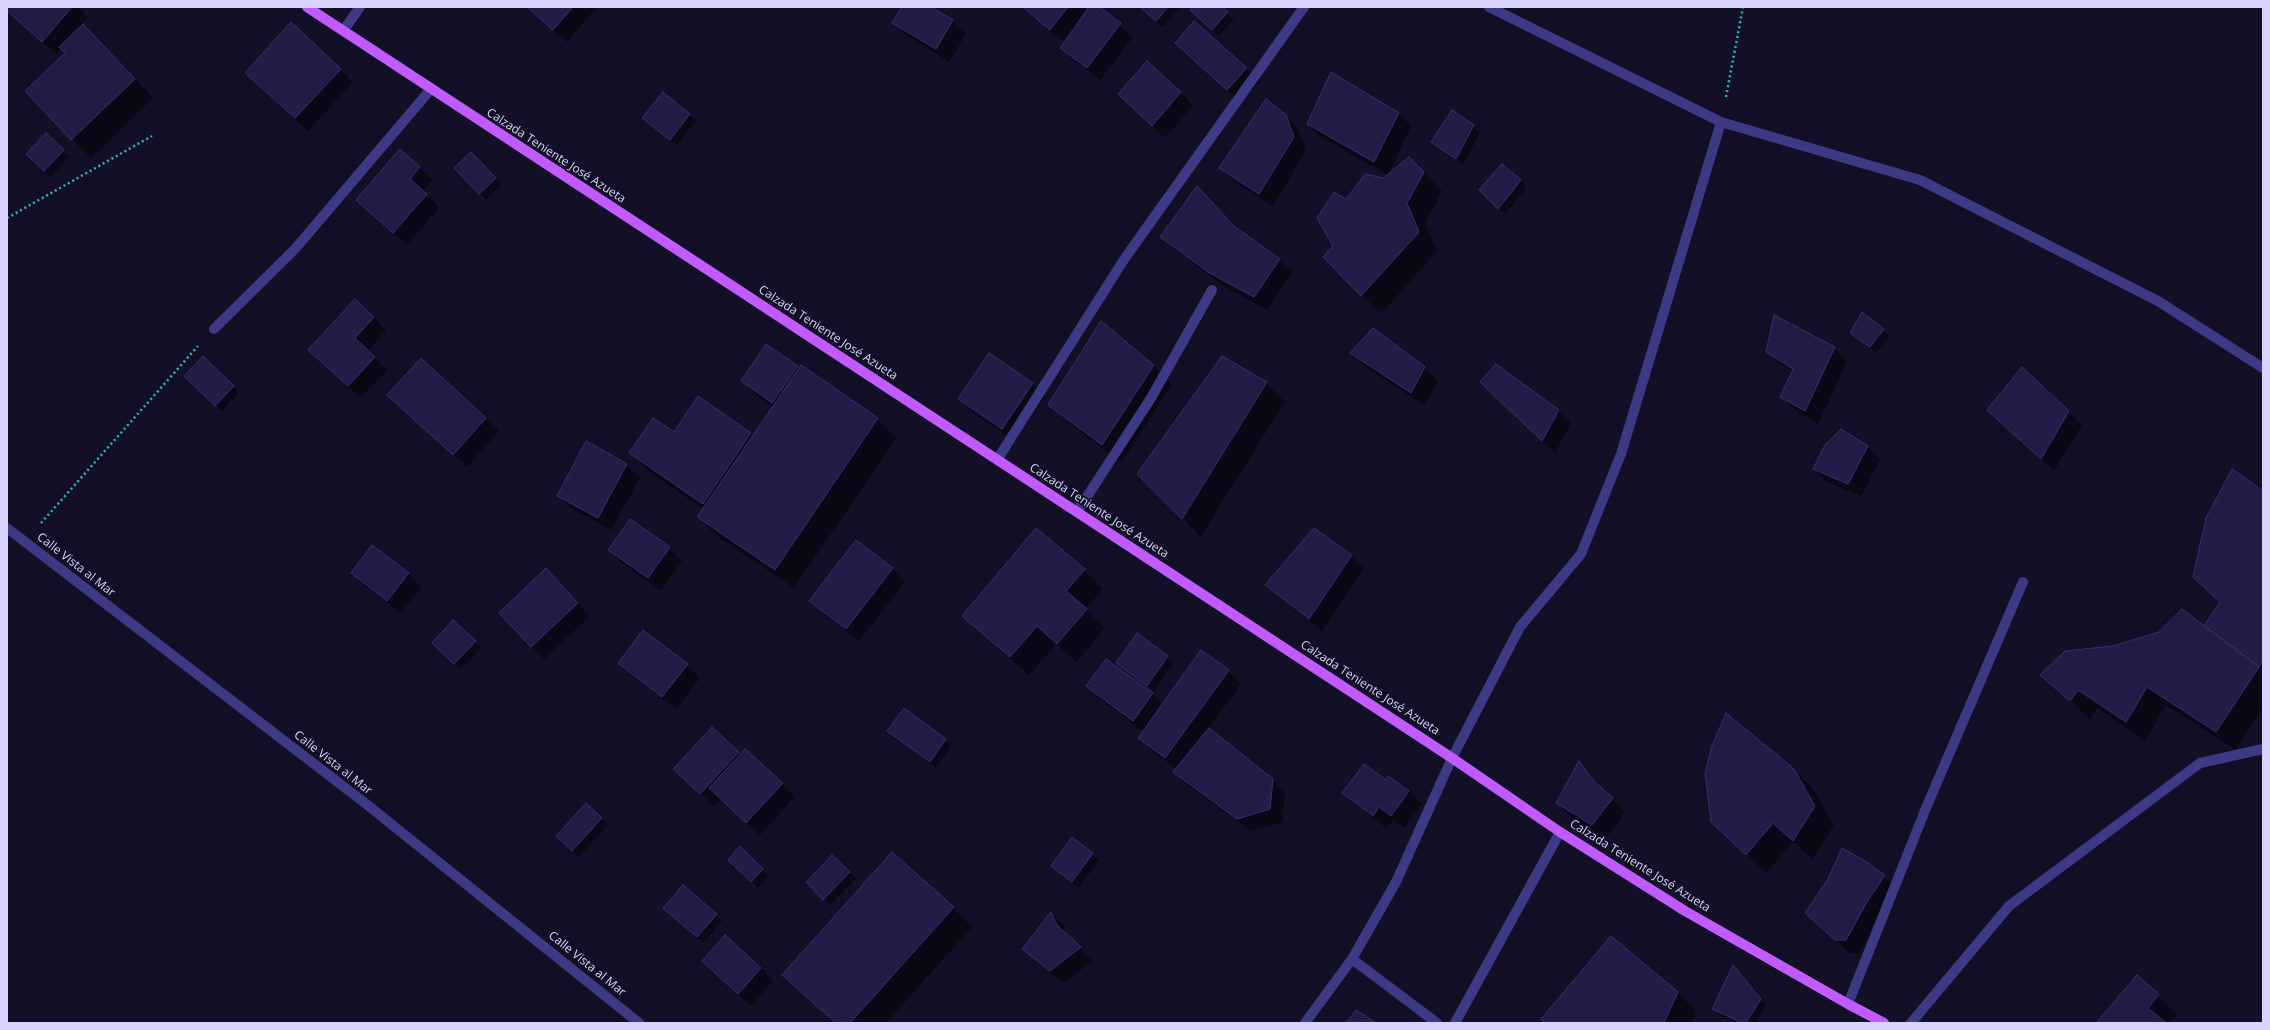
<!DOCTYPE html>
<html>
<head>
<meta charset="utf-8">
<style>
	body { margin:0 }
	#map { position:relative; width:2270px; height:1030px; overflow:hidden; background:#130f26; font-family:"Open Sans",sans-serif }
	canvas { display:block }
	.frame { position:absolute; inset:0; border:8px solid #d9d4ff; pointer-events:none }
</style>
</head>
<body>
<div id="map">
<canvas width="2270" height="1030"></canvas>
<div class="frame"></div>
</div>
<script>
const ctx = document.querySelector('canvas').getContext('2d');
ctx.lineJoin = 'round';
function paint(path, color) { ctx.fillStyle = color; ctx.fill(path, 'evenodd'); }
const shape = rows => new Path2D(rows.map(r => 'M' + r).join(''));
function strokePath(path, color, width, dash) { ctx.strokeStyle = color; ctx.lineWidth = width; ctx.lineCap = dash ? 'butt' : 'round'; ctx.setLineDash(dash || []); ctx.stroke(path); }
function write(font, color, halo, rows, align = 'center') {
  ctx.font = font + ' "Open Sans",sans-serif'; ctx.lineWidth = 3.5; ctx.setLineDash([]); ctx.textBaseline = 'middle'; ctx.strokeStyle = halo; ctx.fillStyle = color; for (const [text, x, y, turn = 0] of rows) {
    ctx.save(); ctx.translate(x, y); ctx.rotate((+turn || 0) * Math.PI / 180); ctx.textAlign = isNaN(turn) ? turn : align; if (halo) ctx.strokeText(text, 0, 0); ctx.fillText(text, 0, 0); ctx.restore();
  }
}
paint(shape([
	[7,7,78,7,88,17,82,24,153,98,91,158,72,139,66,53,61,48,56,54,7,12],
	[526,7,597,7,567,42],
	[903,7,930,7,953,21,966,34,949,62,907,35,894,22],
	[1020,7,1097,7,1133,37,1100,80,1074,61,1062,48,1065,43],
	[1140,7,1180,7,1163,27],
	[1194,7,1221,7,1234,20,1219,36,1197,16],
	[1176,43,1246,68,1259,81,1241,102],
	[340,69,353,82,308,131,259,86],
	[1180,92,1193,105,1165,138,1133,107],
	[663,94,696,121,676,146,644,118],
	[1399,114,1411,126,1388,175,1321,137,1308,124],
	[1285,115,1298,129,1306,150,1273,206,1233,181,1220,168],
	[1473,126,1480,133,1463,165,1433,142],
	[46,135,69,157,51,177,28,154],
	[471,153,502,185,486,200,455,168],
	[419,167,432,180,423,191,439,208,407,245,357,200],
	[1424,172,1442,191,1425,223,1437,251,1381,314,1325,257,1335,246,1346,200,1383,179],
	[1520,180,1527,187,1505,214,1481,190],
	[1236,228,1280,260,1293,272,1267,310,1222,285,1175,250,1162,237],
	[1862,314,1890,336,1876,353,1852,333],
	[374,317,386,330,368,351,387,370,361,398,323,363],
	[1101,322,1154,366,1172,385,1121,463,1069,423,1050,404],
	[1834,348,1847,361,1818,424,1794,409,1781,396,1793,372,1781,364,1767,351],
	[1351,353,1425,368,1438,381,1424,405,1364,366],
	[989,354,1033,384,1045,397,1015,441,972,412,959,399],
	[203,358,239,393,222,411,186,376],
	[797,366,799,369,801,366,877,419,896,438,794,588,717,536,698,517,704,509,649,472,630,453,674,433,750,433,753,436,773,407,755,394,742,381],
	[1266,383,1285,402,1201,536,1138,474],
	[1495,395,1558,410,1571,423,1555,453],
	[402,408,486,418,499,431,467,467],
	[1988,410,2069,412,2082,425,2054,471],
	[587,443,627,465,640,478,611,530,571,508,558,496],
	[1867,447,1880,460,1861,496,1827,482,1814,469],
	[2263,492,2263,708,2236,750,2166,705,2145,741,2097,708,2090,719,2042,675,2113,647,2204,627,2221,603],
	[630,521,669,548,682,561,661,591,622,563,609,550],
	[857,541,893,569,905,582,859,641,823,613,810,600],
	[1351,555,1364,568,1322,631,1279,597,1266,585],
	[1084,570,1103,589,1085,609,1105,628,1077,662,1056,644,1029,675,963,616],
	[352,573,408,574,421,587,401,613,365,586],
	[559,583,590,616,544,659,531,646],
	[453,621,481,648,461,669,439,649],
	[1138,635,1174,663,1154,691,1117,663],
	[619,662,687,665,700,678,676,709,632,675],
	[1228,671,1241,684,1208,729,1272,780,1285,793,1282,822,1251,831,1188,785,1175,772,1177,769,1152,751,1139,738,1144,732,1100,698,1087,686,1152,694,1163,705],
	[712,729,741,756,782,784,795,797,760,835,721,799,714,806,688,782],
	[888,731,945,739,951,746,936,768],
	[1579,763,1625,812,1606,838,1570,816,1557,803],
	[1793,770,1813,789,1834,825,1812,859,1793,841,1766,873,1731,840],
	[1389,777,1409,791,1422,804,1404,828,1393,820,1386,828,1357,806,1344,793,1386,781],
	[586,804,608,825,579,857,557,835],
	[1072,839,1099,860,1079,888,1052,866],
	[740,848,769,876,758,888,735,867],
	[832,856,856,879,830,905,807,882],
	[1884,876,1897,889,1879,915,1859,953,1849,953,1820,925],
	[953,908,972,927,886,1023,835,1023,783,975],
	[1051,913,1064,926,1068,937,1093,961,1063,983,1024,949],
	[671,914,716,915,722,921,703,943],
	[1612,938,1678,993,1697,1012,1691,1023,1546,1023],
	[703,961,761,968,773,981,751,1006],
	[1739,973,1766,1006,1756,1023,1737,1023,1720,1015,1713,1009],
	[2137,977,2177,1014,2170,1023,2097,1023]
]), '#0007');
const building = shape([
	[7,7,72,7,42,42,7,11,7,7],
	[527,7,573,7,553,30,527,7],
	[902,7,931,7,953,20,936,49,892,23,902,7],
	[1022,7,1068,7,1050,30,1022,7],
	[1089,7,1099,7,1121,23,1087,68,1060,48,1089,7],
	[1140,7,1168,7,1156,21,1140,7],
	[1192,7,1222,7,1228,12,1212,30,1190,10,1192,7],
	[1194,21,1247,68,1227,90,1175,43,1194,21],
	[291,22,341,69,295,118,245,73,291,22],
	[83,24,135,79,71,140,25,91,65,53,59,47,83,24],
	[1147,61,1181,92,1152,126,1118,94,1147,61],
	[1331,72,1399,113,1374,162,1307,124,1331,72],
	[663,92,690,114,670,140,642,118,663,92],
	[1266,99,1286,115,1294,137,1259,194,1219,168,1266,99],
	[1452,110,1474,125,1456,159,1431,142,1452,110],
	[46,133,64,150,44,171,26,154,46,133],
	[400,149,420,167,410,179,427,194,393,233,356,200,400,149],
	[471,152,496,178,479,194,454,168,471,152],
	[1409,157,1424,172,1407,203,1419,232,1361,296,1323,257,1333,246,1317,218,1334,192,1346,199,1365,174,1383,178,1409,157],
	[1502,164,1521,180,1498,209,1479,190,1502,164],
	[1197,186,1234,226,1280,259,1254,297,1208,272,1160,237,1197,186],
	[355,299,374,317,355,338,375,357,348,386,308,350,355,299],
	[1862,312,1884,329,1870,347,1850,333,1862,312],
	[1774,315,1835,347,1805,411,1780,397,1793,369,1766,352,1774,315],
	[1101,321,1154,365,1102,445,1048,405,1101,321],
	[1373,328,1425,367,1411,393,1350,353,1373,328],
	[766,344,798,366,772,403,741,381,766,344],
	[989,353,1033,383,1002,429,958,399,989,353],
	[203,356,234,386,215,406,184,376,203,356],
	[1222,356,1267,382,1182,519,1137,474,1222,356],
	[421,358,486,418,453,455,387,395,421,358],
	[1496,364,1559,410,1542,441,1480,382,1496,364],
	[801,365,878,418,775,570,697,517,801,365],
	[2022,367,2069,411,2041,459,1987,410,2022,367],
	[698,396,751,433,703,504,629,453,653,418,674,432,698,396],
	[1841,429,1868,446,1848,484,1813,469,1825,445,1841,429],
	[586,441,627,464,598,518,557,496,586,441],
	[2232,469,2263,491,2263,659,2259,667,2204,626,2220,602,2193,577,2206,518,2232,469],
	[630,519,670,547,648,578,608,550,630,519],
	[1036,528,1085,569,1066,591,1087,609,1057,644,1037,626,1010,657,962,616,1036,528],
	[1314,528,1352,555,1309,619,1265,585,1314,528],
	[856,540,893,568,846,629,809,601,856,540],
	[372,545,409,573,387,601,351,573,372,545],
	[546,568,578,603,531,647,499,613,546,568],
	[2182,609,2259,667,2216,732,2147,687,2126,722,2078,690,2070,701,2040,675,2065,651,2113,646,2159,632,2182,609],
	[453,620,476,641,454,664,432,643,453,620],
	[643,630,688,664,662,697,618,663,643,630],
	[1137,633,1168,656,1147,686,1116,663,1137,633],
	[1201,650,1229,670,1165,758,1138,738,1201,650],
	[1106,659,1153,693,1133,721,1086,686,1106,659],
	[904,708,946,739,930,762,887,731,904,708],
	[1726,713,1794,769,1815,806,1793,841,1773,823,1746,855,1711,822,1705,773,1712,746,1726,713],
	[712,727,739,752,700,794,673,769,712,727],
	[1209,728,1273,779,1270,809,1237,819,1173,772,1209,728],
	[745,749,783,783,746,823,709,788,745,749],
	[1579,761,1594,781,1613,798,1592,825,1556,803,1579,761],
	[1364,764,1386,780,1388,776,1409,791,1391,816,1379,807,1373,816,1342,793,1364,764],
	[586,803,602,818,572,851,556,836,586,803],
	[1072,837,1093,853,1072,882,1051,866,1072,837],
	[740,846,763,869,751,882,728,860,740,846],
	[1842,848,1862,859,1885,875,1867,902,1846,940,1835,940,1805,913,1828,879,1842,848],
	[892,852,954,907,850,1023,836,1023,782,975,892,852],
	[832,855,850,872,823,900,806,882,832,855],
	[683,885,717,914,697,937,663,908,683,885],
	[1051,912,1057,925,1081,947,1050,971,1022,949,1051,912],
	[725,935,761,968,738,994,702,961,725,935],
	[1611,936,1678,992,1664,1023,1545,1023,1541,1019,1611,936],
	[1733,965,1761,999,1746,1023,1742,1023,1712,1009,1733,965],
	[2137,975,2159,994,2148,1008,2166,1023,2096,1023,2137,975],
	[1356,1010,1376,1023,1346,1023,1356,1010]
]);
paint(building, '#241b47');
strokePath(building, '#3b2d73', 1);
strokePath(shape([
	[1726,97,1743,7],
	[7,218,152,136],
	[41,523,198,346]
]), '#2fb8b0', 2.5, [2, 3]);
strokePath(shape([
	[1489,7,1721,122,1920,180,2158,301,2263,368],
	[343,31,360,7],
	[214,329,295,249,431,89],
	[997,460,1125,258,1304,7],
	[1077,512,1151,398,1212,290],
	[7,528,365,803,639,1023],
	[1352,959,1437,1023],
	[1848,1004,1926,808,2023,582],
	[1305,1023,1352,959,1396,882,1452,758,1520,627,1581,554,1621,454,1721,122],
	[1455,1023,1560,832],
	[1911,1023,2009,906,2200,763,2263,749]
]), '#3d3a85', 10);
strokePath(shape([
	[307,7,1452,758,1560,832,1685,911,1848,1004,1884,1023]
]), '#c25bff', 10);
write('12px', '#d9d4ff', '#130f26', [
	["Calzada Teniente José Azueta",556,156,33],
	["Calzada Teniente José Azueta",828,333,33],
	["Calzada Teniente José Azueta",1099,511,33],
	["Calle Vista al Mar",76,565,38],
	["Calzada Teniente José Azueta",1370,688,33],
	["Calle Vista al Mar",333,763,38],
	["Calzada Teniente José Azueta",1640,866,32],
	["Calle Vista al Mar",587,964,39]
]);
</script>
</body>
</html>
